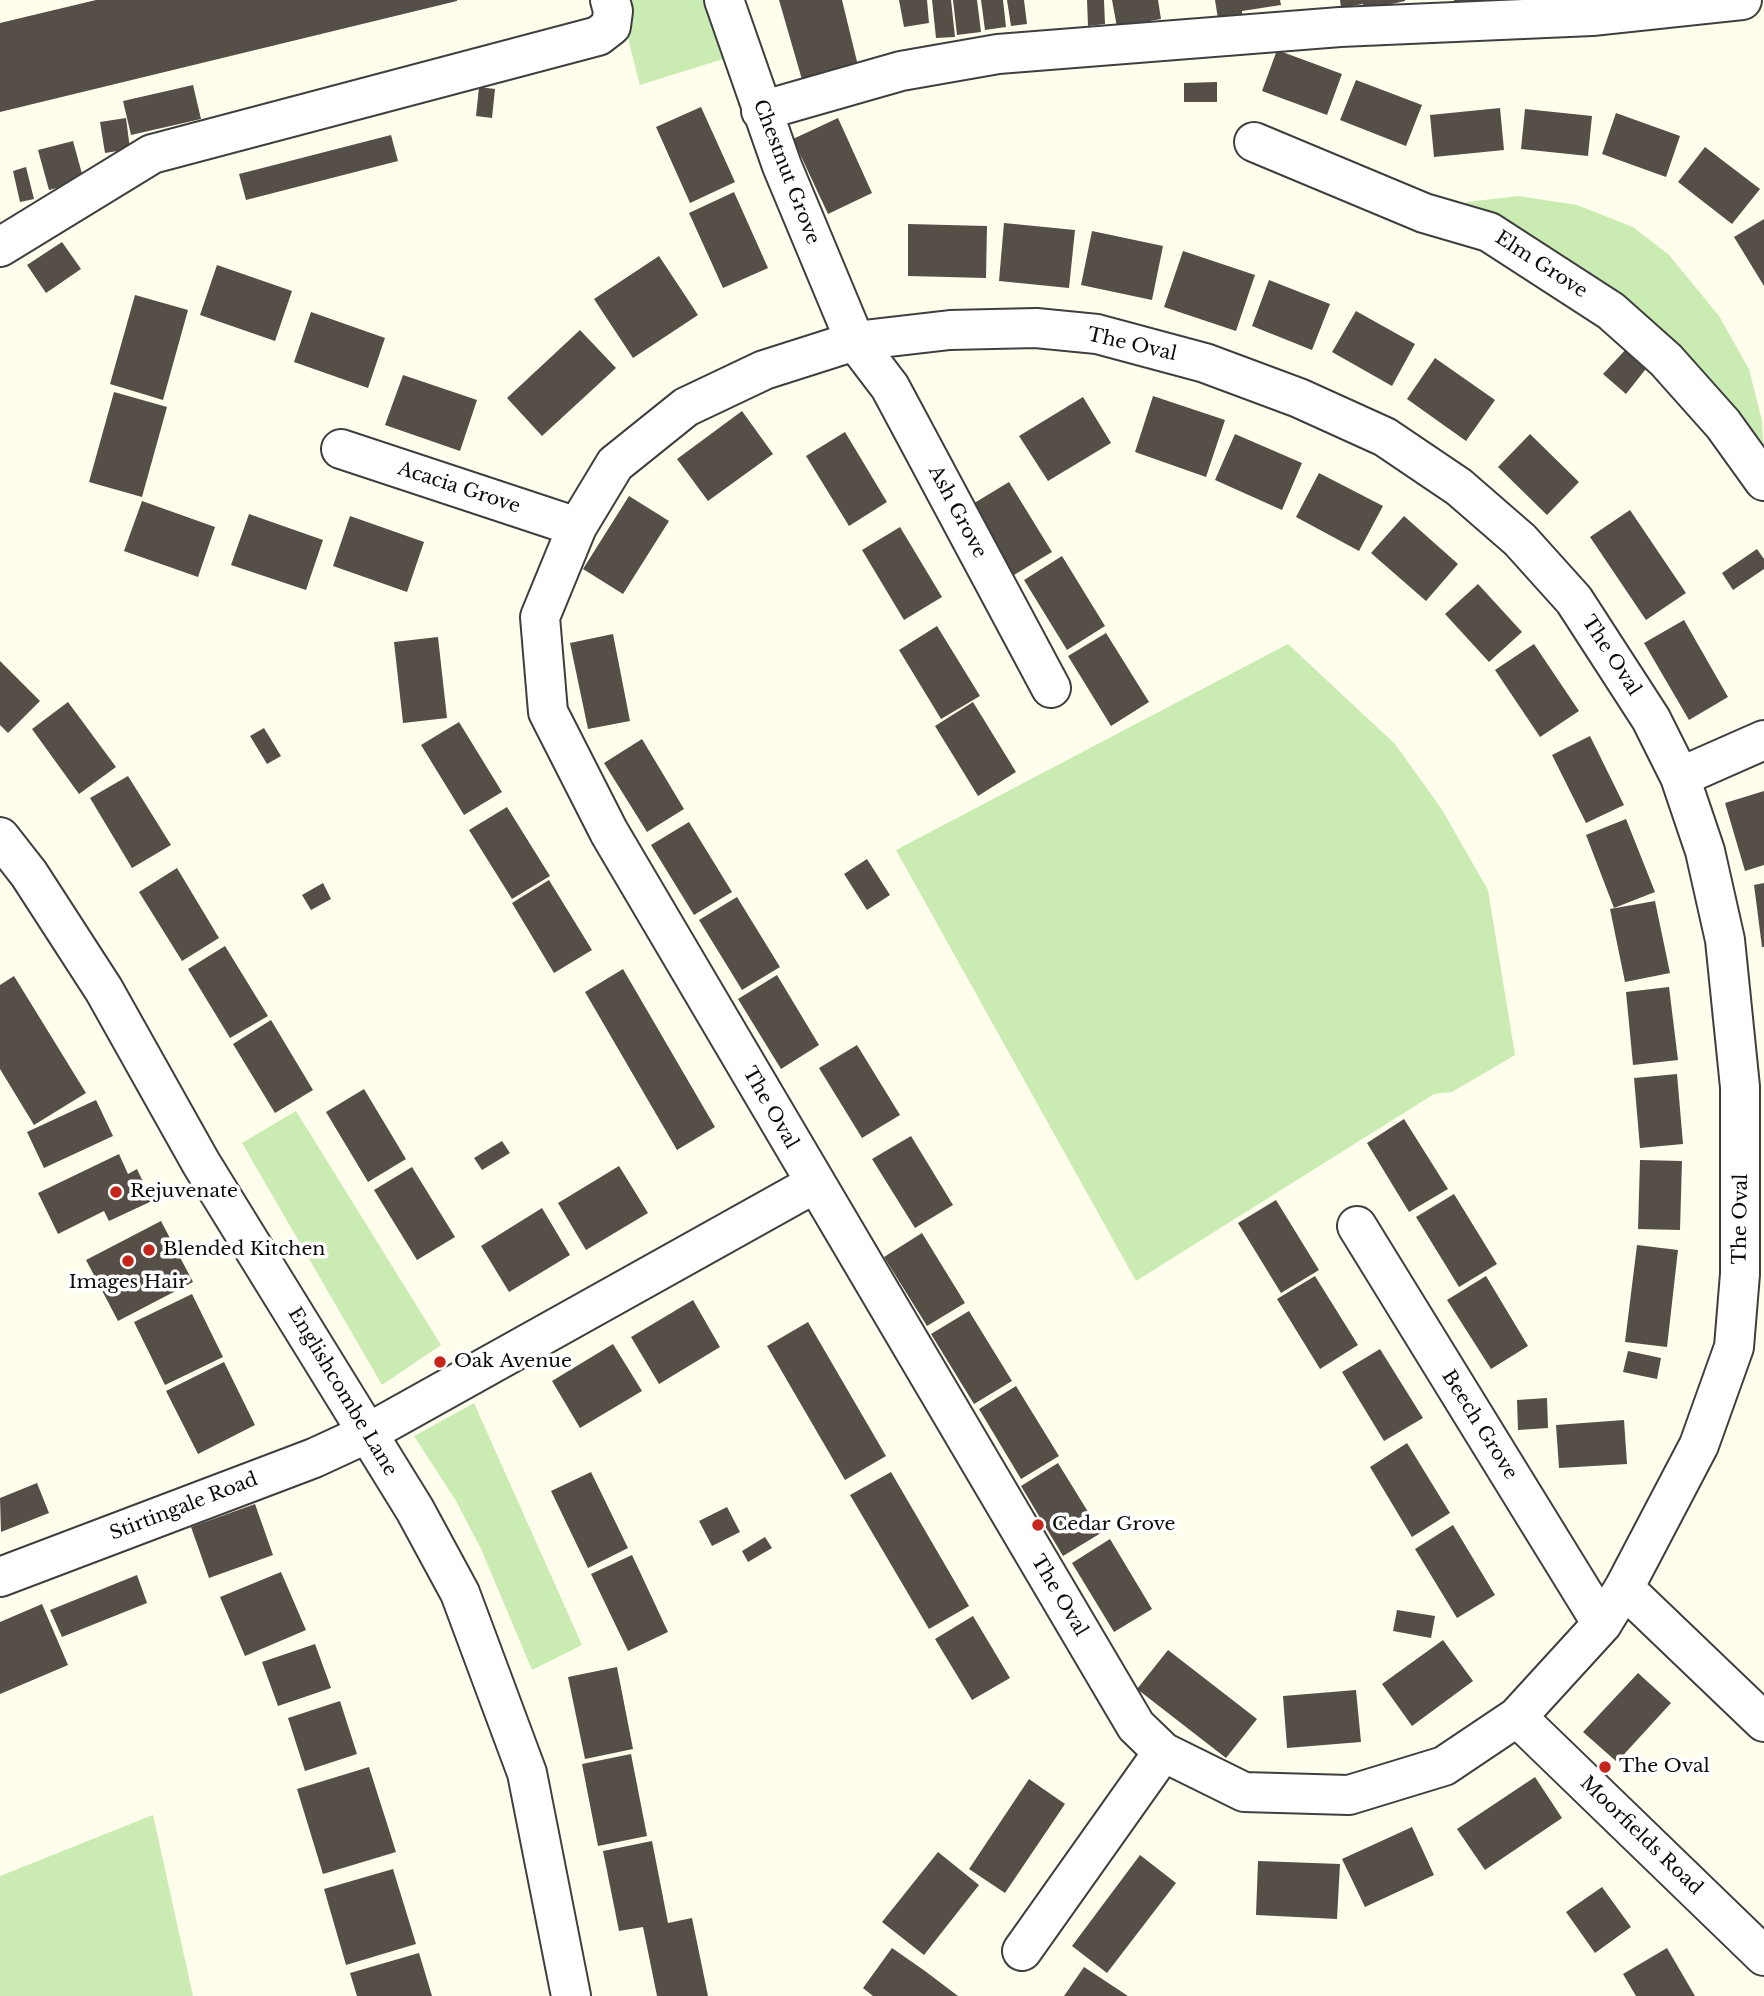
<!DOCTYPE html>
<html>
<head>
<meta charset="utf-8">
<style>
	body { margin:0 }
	canvas { display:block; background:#fffdec }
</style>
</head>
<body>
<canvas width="1764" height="1996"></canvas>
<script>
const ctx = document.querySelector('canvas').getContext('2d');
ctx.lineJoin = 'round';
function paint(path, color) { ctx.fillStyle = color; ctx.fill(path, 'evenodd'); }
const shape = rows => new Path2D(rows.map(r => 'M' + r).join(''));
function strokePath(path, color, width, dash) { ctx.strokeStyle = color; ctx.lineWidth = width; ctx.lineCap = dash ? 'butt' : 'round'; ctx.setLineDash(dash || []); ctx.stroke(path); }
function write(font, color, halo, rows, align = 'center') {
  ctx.font = font + ' "Libre Baskerville",serif'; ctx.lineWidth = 7; ctx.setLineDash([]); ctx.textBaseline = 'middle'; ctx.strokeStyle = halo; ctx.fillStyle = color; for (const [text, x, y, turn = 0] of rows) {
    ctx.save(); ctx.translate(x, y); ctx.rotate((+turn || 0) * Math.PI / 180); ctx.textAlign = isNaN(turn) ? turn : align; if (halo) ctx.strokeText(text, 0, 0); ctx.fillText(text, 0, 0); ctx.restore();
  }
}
paint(shape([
	[618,0,705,0,723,59,640,85],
	[1518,196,1577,205,1633,227,1669,255,1719,316,1749,369,1762,421,1764,458,1605,287,1565,256,1510,225,1456,210,1467,202],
	[1288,644,1395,744,1441,808,1488,890,1515,1055,1452,1092,1434,1094,1136,1281,896,850],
	[296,1111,441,1345,382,1385,242,1143],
	[474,1403,582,1645,532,1670,481,1549,456,1501,414,1436],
	[153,1815,193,1996,0,1996,0,1876]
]), '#caecb3');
paint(shape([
	[96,0,457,0,457,1,0,112,0,23],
	[779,0,842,0,860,74,805,90],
	[899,0,927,0,929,23,904,27],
	[932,0,951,0,955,37,936,38],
	[953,0,977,0,981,32,957,35],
	[981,0,1003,0,1006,27,985,30],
	[1007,0,1024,0,1027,24,1011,26],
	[1087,0,1104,0,1105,24,1088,26],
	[1112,0,1158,0,1161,19,1117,27],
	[1215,0,1280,0,1281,5,1242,11,1242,16,1218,19],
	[1340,0,1405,0,1405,1,1364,10,1363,4,1341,8],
	[1454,0,1505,0,1505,2,1456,12],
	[1277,50,1342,74,1327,115,1262,91],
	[1356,80,1422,105,1406,146,1340,120],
	[1217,82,1217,102,1184,102,1184,83],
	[193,85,201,119,131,135,123,101],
	[479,87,495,89,492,118,476,116],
	[701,107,735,182,690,203,656,127],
	[1500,108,1504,150,1434,157,1430,115],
	[1525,109,1592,116,1588,156,1521,149],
	[1616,113,1680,136,1666,177,1602,154],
	[126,118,130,149,105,153,100,122],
	[838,118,872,193,828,214,793,139],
	[391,135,398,161,246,200,239,174],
	[73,141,84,181,49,190,38,150],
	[1705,147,1760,189,1732,224,1678,182],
	[26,167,34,199,20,202,13,171],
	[734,192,768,268,723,288,689,213],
	[1764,219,1764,286,1734,237],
	[1004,223,1075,230,1069,288,999,281],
	[908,224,987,226,986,278,908,276],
	[1092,231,1163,246,1152,300,1081,285],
	[62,242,81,269,46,293,27,265],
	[1183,251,1255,275,1236,331,1164,307],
	[659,256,698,315,633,358,594,299],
	[217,265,292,291,275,341,200,315],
	[1269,280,1330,304,1312,350,1252,326],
	[135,295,188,310,163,400,110,384],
	[1356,311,1415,344,1392,386,1332,352],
	[311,312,385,338,368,388,294,362],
	[580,330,616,368,542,436,507,398],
	[1628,347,1649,365,1626,394,1603,374],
	[1435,358,1495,400,1466,441,1407,399],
	[403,375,477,400,460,451,385,425],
	[114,392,167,407,142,497,89,482],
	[1153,396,1225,420,1206,477,1135,452],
	[1083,397,1111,443,1048,481,1019,436],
	[742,411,773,454,708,501,677,459],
	[845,432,887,502,849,526,806,456],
	[1235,434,1302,463,1282,510,1215,480],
	[1530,434,1579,482,1547,515,1498,467],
	[1319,473,1383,506,1359,551,1296,517],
	[1009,482,1052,552,1014,575,971,505],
	[629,496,669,521,623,594,583,569],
	[142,501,215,527,198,577,124,551],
	[1630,510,1686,593,1646,620,1590,537],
	[249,514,323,540,306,590,231,565],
	[350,516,424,542,407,592,333,566],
	[1404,516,1458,564,1426,601,1371,553],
	[900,527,942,597,904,620,862,550],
	[1757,549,1764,559,1764,569,1733,590,1722,573],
	[1062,556,1105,626,1067,650,1024,580],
	[1478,584,1522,632,1489,662,1445,614],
	[1684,620,1728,697,1689,720,1644,643],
	[937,626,980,696,941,719,899,650],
	[1106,633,1149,702,1111,726,1068,656],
	[613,634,630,721,588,729,570,643],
	[438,637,447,718,403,723,394,642],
	[1534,644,1579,711,1540,737,1495,670],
	[0,661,40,701,8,733,0,725],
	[68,702,116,767,79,794,32,729],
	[973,702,1016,772,978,796,935,726],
	[459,722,502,792,464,815,421,745],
	[264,728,281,756,267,764,250,736],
	[1590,736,1624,805,1586,823,1552,755],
	[642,739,684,809,647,832,604,763],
	[128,776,171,845,132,868,90,798],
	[1764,791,1764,865,1745,871,1725,803],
	[507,807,550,876,512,899,469,830],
	[1626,819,1655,892,1614,908,1586,835],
	[689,822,732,892,694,915,651,845],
	[867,859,890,895,867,910,844,874],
	[177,868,219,938,182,961,139,892],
	[549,880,592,950,554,973,512,903],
	[323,883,331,899,311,910,302,895],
	[1764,883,1764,947,1762,947,1754,885],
	[737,897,780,967,742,990,699,920],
	[1655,901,1670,973,1625,982,1610,909],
	[225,946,268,1016,230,1038,188,969],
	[623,969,715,1127,677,1150,585,992],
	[777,975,819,1045,781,1069,738,999],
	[14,976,86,1093,34,1125,0,1069,0,985],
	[1669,987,1678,1060,1633,1065,1626,992],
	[271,1020,313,1090,275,1113,233,1044],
	[857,1045,900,1115,862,1138,819,1068],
	[1677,1074,1683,1144,1640,1148,1634,1078],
	[364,1089,406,1159,368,1182,326,1112],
	[96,1100,113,1136,44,1168,27,1132],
	[1404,1119,1448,1189,1409,1212,1367,1143],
	[911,1136,953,1205,915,1228,872,1159],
	[502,1141,510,1153,482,1170,474,1158],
	[119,1154,128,1174,137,1169,152,1201,109,1221,104,1211,58,1234,38,1193],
	[1640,1160,1682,1161,1680,1230,1638,1229],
	[619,1166,648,1213,586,1250,558,1203],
	[412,1167,455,1237,417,1260,374,1190],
	[1454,1194,1497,1264,1459,1287,1416,1217],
	[1276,1200,1319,1270,1281,1293,1238,1223],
	[542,1208,570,1255,509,1292,481,1246],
	[161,1221,193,1282,118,1321,86,1260],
	[922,1233,965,1303,927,1326,884,1257],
	[1637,1245,1678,1250,1667,1347,1625,1342],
	[1315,1276,1358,1345,1320,1369,1277,1299],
	[1486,1276,1528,1346,1491,1369,1447,1300],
	[192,1294,223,1357,165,1385,134,1322],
	[693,1300,720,1347,659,1384,631,1337],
	[969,1311,1012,1381,974,1404,931,1334],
	[808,1322,886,1456,845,1480,767,1346],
	[613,1344,642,1391,580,1428,552,1381],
	[1380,1349,1423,1418,1384,1441,1342,1372],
	[1628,1351,1661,1358,1657,1379,1623,1372],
	[224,1362,255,1425,198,1454,166,1391],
	[1016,1386,1059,1456,1021,1479,979,1409],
	[1547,1398,1548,1428,1518,1430,1517,1400],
	[1624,1420,1627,1464,1559,1468,1556,1425],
	[1407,1443,1450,1513,1412,1537,1370,1467],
	[1058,1463,1101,1533,1063,1556,1021,1486],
	[591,1472,628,1548,588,1568,551,1491],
	[891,1472,969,1606,929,1629,850,1495],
	[37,1483,49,1513,1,1532,0,1498],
	[255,1504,273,1555,209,1578,191,1527],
	[727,1507,740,1532,712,1546,699,1521],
	[1453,1525,1495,1595,1457,1618,1415,1549],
	[765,1537,772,1548,748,1562,742,1551],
	[1110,1539,1152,1609,1114,1632,1072,1563],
	[632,1555,668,1632,628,1651,591,1574],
	[281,1572,306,1630,245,1656,220,1597],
	[137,1575,147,1603,62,1637,50,1610],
	[42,1604,68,1665,0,1694,0,1622],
	[1397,1610,1435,1616,1431,1638,1393,1631],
	[973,1616,1010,1678,972,1700,935,1639],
	[1443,1640,1473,1681,1412,1726,1382,1684],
	[315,1644,331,1688,278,1706,262,1662],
	[1168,1650,1257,1719,1226,1758,1137,1689],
	[617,1667,633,1749,585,1759,568,1677],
	[1638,1673,1671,1703,1617,1762,1583,1732],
	[1356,1690,1361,1742,1287,1748,1283,1696],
	[340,1701,357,1754,305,1771,288,1718],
	[631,1754,647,1836,598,1846,582,1764],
	[369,1767,396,1852,323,1874,297,1789],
	[1535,1777,1562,1818,1485,1870,1457,1829],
	[1029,1779,1065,1804,1005,1893,969,1869],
	[1412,1827,1434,1875,1365,1907,1342,1859],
	[652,1841,668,1923,692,1918,708,1996,657,1996,643,1927,619,1931,603,1851],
	[938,1852,979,1885,924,1955,882,1922],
	[1140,1855,1176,1883,1107,1973,1072,1946],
	[1258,1861,1340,1864,1337,1919,1256,1915],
	[393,1869,416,1944,346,1965,324,1889],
	[1602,1887,1631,1927,1595,1953,1566,1912],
	[892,1948,925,1971,958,1996,873,1996,863,1988],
	[1667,1948,1695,1996,1636,1996,1623,1974],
	[419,1953,432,1996,357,1996,350,1973],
	[1084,1967,1128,1996,1064,1996]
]), '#564f48');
const minor = shape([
	[724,0,782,166,855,341,890,387,1051,688],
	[761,111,901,71,998,54,1340,27,1592,16,1742,0],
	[1254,142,1424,213,1489,232,1611,311,1666,360,1723,424,1764,481],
	[0,247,152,154,598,36,611,26,613,11,610,0],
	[1036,328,1097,334,1205,363,1299,398,1385,437,1459,487,1520,540,1574,600,1651,719,1680,777,1705,851,1725,940,1740,1087,1740,1274,1734,1347,1699,1445,1624,1588,1602,1624,1517,1717,1444,1766,1349,1795,1244,1792,1163,1752,1136,1726,609,832,548,712,540,617,577,527,615,464,686,407,764,370,855,341,950,330,1036,328],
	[341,449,577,527],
	[1680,777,1764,740],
	[0,837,29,874,104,990,201,1163,415,1510,460,1593,527,1773,571,1996],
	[1357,1226,1602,1624],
	[0,1577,314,1458,366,1434,814,1184],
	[1624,1588,1764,1722],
	[1517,1717,1764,1956],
	[1022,1951,1163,1752]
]);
strokePath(minor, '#3f3f3f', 42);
strokePath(minor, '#fff', 38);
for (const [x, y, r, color] of [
	[116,1192,7,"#c5251b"],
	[149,1250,7,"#c5251b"],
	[128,1261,7,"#c5251b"],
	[440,1362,7,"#c5251b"],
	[1038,1525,7,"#c5251b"],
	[1605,1767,7,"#c5251b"]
]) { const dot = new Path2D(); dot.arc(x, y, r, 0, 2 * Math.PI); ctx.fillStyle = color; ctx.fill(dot); strokePath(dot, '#fff', 2.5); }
write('19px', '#0c0c0c', '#fff', [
	["Chestnut Grove",786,172,69],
	["Elm Grove",1541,265,33],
	["The Oval",1132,345,13],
	["Acacia Grove",459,488,18],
	["Ash Grove",957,512,62],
	["The Oval",1611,656,57],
	["The Oval",770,1108,60],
	["The Oval",1741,1219,-89],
	["Englishcombe Lane",342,1392,59],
	["Beech Grove",1479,1425,58],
	["Stirtingale Road",184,1507,-21],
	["The Oval",1059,1596,59],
	["Moorfields Road",1641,1836,44]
]);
write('19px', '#0c0c0c', '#fff', [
	["Rejuvenate",130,1192],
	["Blended Kitchen",163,1250],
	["Images Hair",128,1283,"center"],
	["Oak Avenue",454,1362],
	["Cedar Grove",1052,1525],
	["The Oval",1619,1767]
], 'left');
</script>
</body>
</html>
